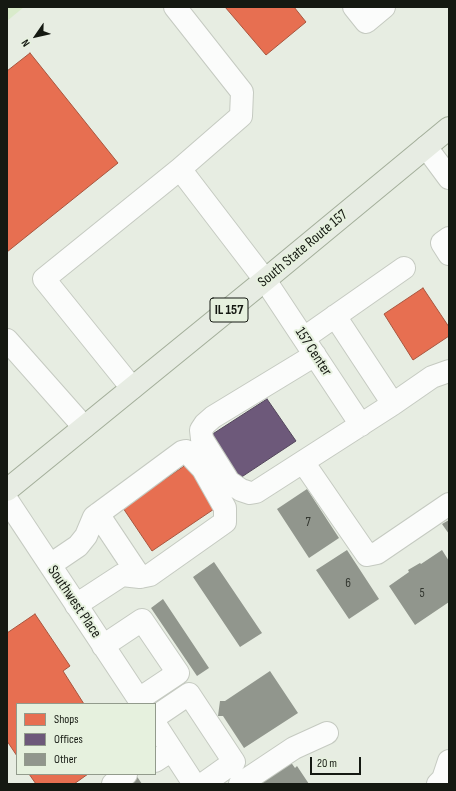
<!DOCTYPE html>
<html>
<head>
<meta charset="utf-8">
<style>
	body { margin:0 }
	#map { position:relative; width:456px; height:791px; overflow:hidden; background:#e7ede2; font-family:"Sofia Sans Condensed",sans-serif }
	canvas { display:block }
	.frame { position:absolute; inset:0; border:8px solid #151912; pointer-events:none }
	.legend { position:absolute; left:16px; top:703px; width:140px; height:72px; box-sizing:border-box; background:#e6f1de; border:1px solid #929b8c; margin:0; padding:5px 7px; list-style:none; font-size:12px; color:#151912 }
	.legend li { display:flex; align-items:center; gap:8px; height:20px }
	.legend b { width:20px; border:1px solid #929b8c }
	.north { position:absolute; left:16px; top:16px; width:40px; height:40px; -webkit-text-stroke:3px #e6f1de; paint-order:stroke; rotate:236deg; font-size:11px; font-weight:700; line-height:16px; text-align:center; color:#151912 }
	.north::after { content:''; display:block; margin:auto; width:14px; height:18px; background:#151912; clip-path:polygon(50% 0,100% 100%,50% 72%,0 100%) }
	.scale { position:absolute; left:310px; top:757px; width:51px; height:18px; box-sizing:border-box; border:2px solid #151912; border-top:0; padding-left:5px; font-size:12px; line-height:14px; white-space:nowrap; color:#151912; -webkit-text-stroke:3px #e6f1de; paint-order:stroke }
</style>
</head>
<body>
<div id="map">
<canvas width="456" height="791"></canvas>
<div class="frame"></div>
<ul class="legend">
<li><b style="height:11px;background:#e76f51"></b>Shops</li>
<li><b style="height:11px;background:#6d597a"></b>Offices</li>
<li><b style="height:11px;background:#91968d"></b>Other</li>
</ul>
<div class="north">N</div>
<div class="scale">20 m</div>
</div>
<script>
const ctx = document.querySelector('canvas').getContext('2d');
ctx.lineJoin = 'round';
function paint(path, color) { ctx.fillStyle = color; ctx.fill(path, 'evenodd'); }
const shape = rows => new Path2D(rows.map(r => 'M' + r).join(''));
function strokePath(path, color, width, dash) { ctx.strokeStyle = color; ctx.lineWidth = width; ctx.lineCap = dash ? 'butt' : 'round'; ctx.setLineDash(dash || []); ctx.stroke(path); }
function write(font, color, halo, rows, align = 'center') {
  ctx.font = font + ' "Sofia Sans Condensed",sans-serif'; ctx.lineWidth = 4; ctx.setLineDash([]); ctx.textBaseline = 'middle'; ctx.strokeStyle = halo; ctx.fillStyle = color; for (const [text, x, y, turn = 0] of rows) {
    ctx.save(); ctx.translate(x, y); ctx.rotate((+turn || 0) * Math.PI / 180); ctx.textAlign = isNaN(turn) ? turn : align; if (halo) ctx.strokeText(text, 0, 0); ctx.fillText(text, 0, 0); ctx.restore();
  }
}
paint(shape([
	[7,7,24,7,7,21]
]), '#d9ebcb');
const shops = shape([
	[225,7,294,7,306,22,266,55,225,7],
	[30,53,118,163,7,252,7,71,30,53],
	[423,288,449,327,449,336,413,360,384,314,423,288],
	[190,462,220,505,152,551,123,508,190,462],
	[35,614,70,666,63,671,84,704,17,704,17,756,7,741,7,633,35,614],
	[29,774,88,774,74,784,36,784,29,774]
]);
paint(shops, '#e76f51');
strokePath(shops, '#a8553e', 1);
const offices = shape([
	[267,399,296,441,237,480,208,437,267,399]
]);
paint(offices, '#6d597a');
strokePath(offices, '#53465b', 1);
paint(shape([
	[307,489,339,538,309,558,277,509],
	[449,520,449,534,442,524],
	[347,550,379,599,349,619,316,570],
	[442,550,449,561,449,602,415,625,389,586,409,572,408,570,420,563,421,564],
	[214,562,262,633,240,647,193,577],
	[163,599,209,668,197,676,151,608],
	[270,671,298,713,244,748,223,716,218,716,220,701,225,701],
	[290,761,295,768,297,766,309,784,256,784],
	[136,775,142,784,124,784]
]), '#91968d');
const minor = shape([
	[175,7,242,92,241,116,180,169,265,280,361,425],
	[354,7,366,22,384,7],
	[426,147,449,178],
	[449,238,442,243,449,254],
	[335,316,393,404,432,377,449,371],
	[304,338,404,268],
	[7,340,84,427],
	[315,355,213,417,205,424,201,430,202,439,229,482,241,490,250,493,256,492,393,404],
	[132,388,44,279,180,169],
	[303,462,367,555,377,553,449,504],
	[7,500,142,704],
	[98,514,140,577],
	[50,565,78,546,86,536,94,517,182,452,186,451,203,469,225,508,225,522,150,575,140,577,122,575,76,605],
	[103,646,142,620,178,673,139,699],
	[155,717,189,694,234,762,203,784],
	[155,724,194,784],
	[155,761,172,750],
	[113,784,126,774],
	[240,784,294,748,327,733],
	[438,784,443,779,449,761]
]);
const major = shape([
	[7,490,265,280,449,128]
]);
strokePath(minor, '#c5cac1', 24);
strokePath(major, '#a3ae9a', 24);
strokePath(minor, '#fbfcfb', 22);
strokePath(major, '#e7ece3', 22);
write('13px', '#343831', null, [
	["7",308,523],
	["6",348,584],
	["5",422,594]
]);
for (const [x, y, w] of [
	[229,310,38]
]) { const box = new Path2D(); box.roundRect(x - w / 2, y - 12, w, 24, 3); ctx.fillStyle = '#e6f1de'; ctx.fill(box); strokePath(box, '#151912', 1); }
write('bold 14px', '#151912', null, [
	["IL 157",229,310]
]);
write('15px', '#151912', '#e6f1de', [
	["South State Route 157",303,249,-40],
	["157 Center",313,352,57],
	["Southwest Place",74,602,56]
]);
</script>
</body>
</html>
